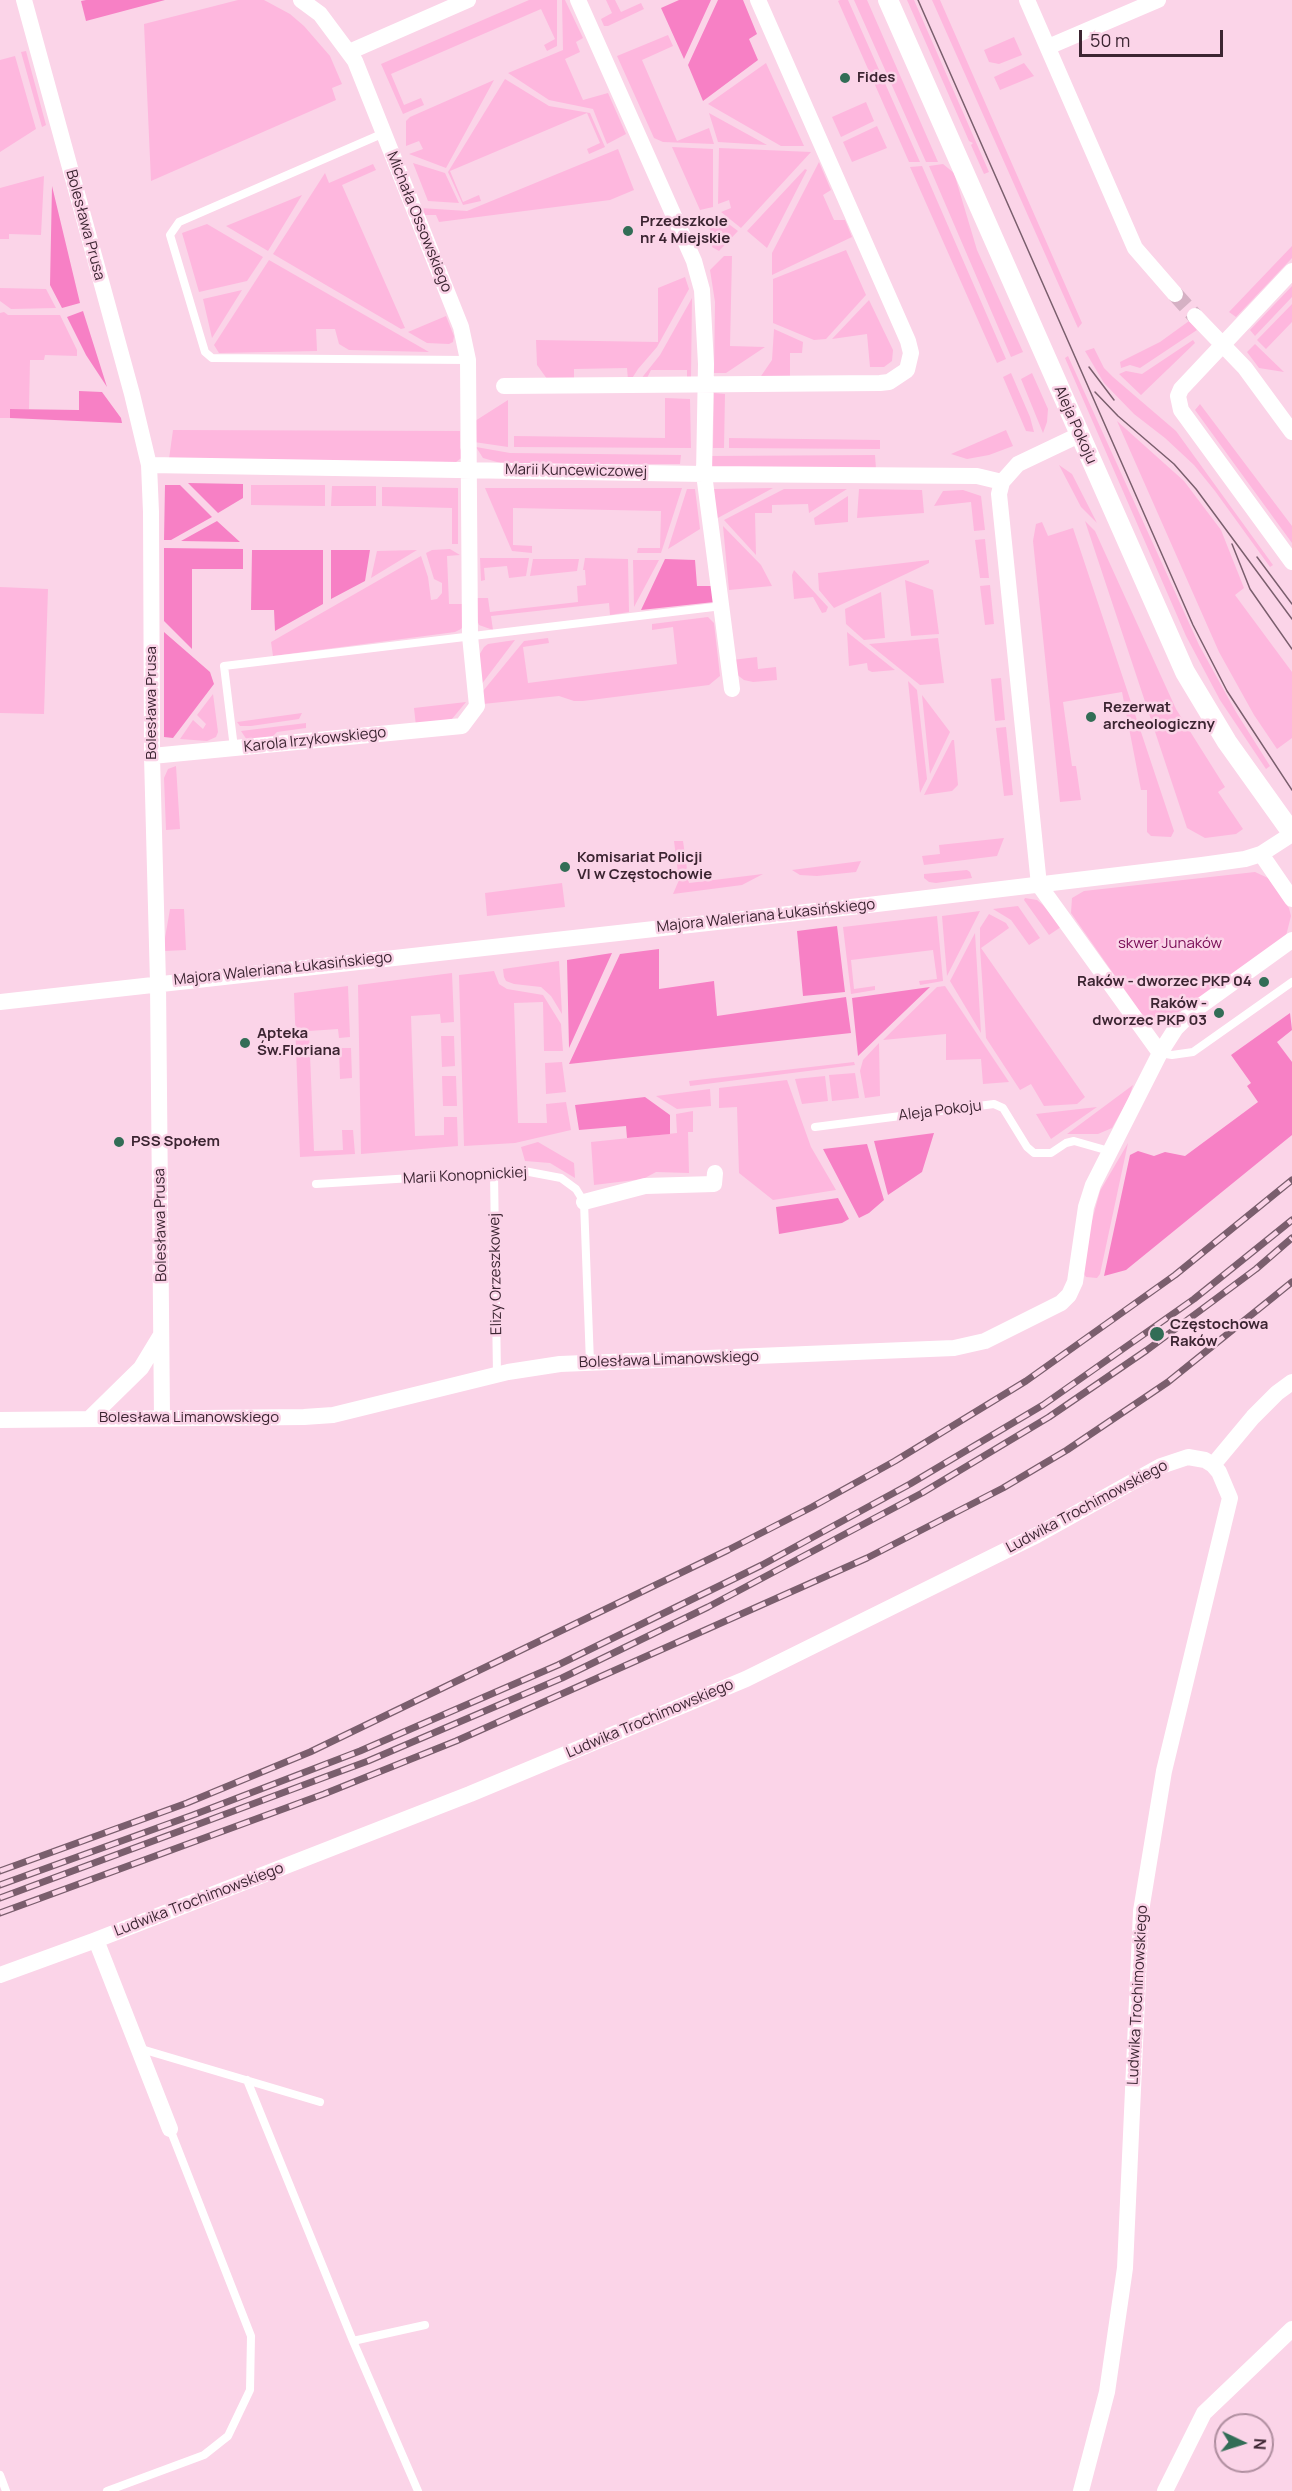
<!DOCTYPE html>
<html>
<head>
<meta charset="utf-8">
<style>
	body { margin:0 }
	#map { position:relative; width:1292px; height:2491px; overflow:hidden; background:#fbd4e8; font-family:Manrope,sans-serif }
	canvas { display:block }
	.north { position:absolute; left:1214px; top:2413px; width:60px; height:60px; box-sizing:border-box; background:#fbd4e8; border:2px solid #af8e9f; border-radius:50%; rotate:94deg; font-size:16px; font-weight:700; line-height:24px; text-align:center; color:#3c2532 }
	.north::after { content:''; display:block; margin:auto; width:21px; height:27px; background:#326d56; clip-path:polygon(50% 0,100% 100%,50% 72%,0 100%) }
	.scale { position:absolute; left:1079px; top:30px; width:144px; height:27px; box-sizing:border-box; border:3px solid #3c2532; border-top:0; padding-left:8px; font-size:18px; line-height:21px; white-space:nowrap; color:#3c2532; -webkit-text-stroke:4px #fbd4e8; paint-order:stroke }
</style>
</head>
<body>
<div id="map">
<canvas width="1292" height="2491"></canvas>
<div class="north">N</div>
<div class="scale">50 m</div>
</div>
<script>
const ctx = document.querySelector('canvas').getContext('2d');
ctx.lineJoin = 'round';
function paint(path, color) { ctx.fillStyle = color; ctx.fill(path, 'evenodd'); }
const shape = rows => new Path2D(rows.map(r => 'M' + r).join(''));
function strokePath(path, color, width, dash) { ctx.strokeStyle = color; ctx.lineWidth = width; ctx.lineCap = dash ? 'butt' : 'round'; ctx.setLineDash(dash || []); ctx.stroke(path); }
function write(font, color, halo, rows, align = 'center') {
  ctx.font = font + ' Manrope,sans-serif'; ctx.lineWidth = 5; ctx.setLineDash([]); ctx.textBaseline = 'middle'; ctx.strokeStyle = halo; ctx.fillStyle = color; for (const [text, x, y, turn = 0] of rows) {
    ctx.save(); ctx.translate(x, y); ctx.rotate((+turn || 0) * Math.PI / 180); ctx.textAlign = isNaN(turn) ? turn : align; if (halo) ctx.strokeText(text, 0, 0); ctx.fillText(text, 0, 0); ctx.restore();
  }
}
paint(shape([
	[238,0,264,0,290,14,304,26,330,56,342,84,332,88,336,100,151,181,144,24],
	[529,0,557,0,557,46,547,51,544,45,555,39,541,9,391,74,404,105,421,98,424,105,403,114,381,64],
	[562,0,565,0,583,38,576,42,580,52,565,59,583,100,608,93,626,134,607,144,593,109,549,100,508,73,563,50],
	[606,0,615,0,621,12,641,3,644,9,608,26,604,26,601,19,612,13],
	[840,0,848,0,920,162,909,162,838,1],
	[854,0,867,0,938,162,926,162],
	[907,0,914,0,989,172,984,174,971,145,973,143,969,141],
	[932,0,940,0,1082,323,1078,328],
	[668,35,673,46,642,60,677,141,709,128,714,144,663,142,654,138,617,56],
	[1014,37,1022,55,999,64,989,62,984,50],
	[26,51,46,125,42,127,21,52],
	[15,56,36,129,0,152,0,60],
	[766,63,804,146,781,146,708,104],
	[1024,63,1034,76,1000,90,994,77],
	[505,79,549,106,590,113,605,147,589,154,587,149,600,143,587,113,450,171,463,202,479,195,481,201,463,205,448,172],
	[494,80,446,168,409,154,423,149,419,141,406,146,406,121,410,117],
	[866,102,874,121,841,137,832,117],
	[709,113,767,145,718,142],
	[877,126,887,148,852,162,843,142],
	[672,147,713,149,713,207,700,210],
	[719,148,811,152,741,228,721,212,731,208,729,200,718,204],
	[618,149,634,190,610,200,439,222,436,215,424,215,420,208,467,211],
	[819,162,831,190,823,195,834,220,845,220,852,237,772,275,772,253],
	[413,163,445,173,459,203,428,201],
	[373,164,376,170,342,185,405,328,401,329,273,254,325,173,329,183],
	[943,164,954,173,977,250,1023,352,1011,357,929,166],
	[922,166,1006,359,997,363,910,167],
	[805,169,807,170,767,248,747,231],
	[44,176,41,235,9,234,9,239,0,239,0,188],
	[302,195,268,251,226,226],
	[712,217,722,219,738,231,719,251,712,247,714,240,706,219],
	[207,224,263,257,247,281,199,292,182,233],
	[1292,246,1292,258,1236,317,1229,312],
	[846,250,866,295,826,339,814,340,773,323,773,279],
	[724,256,732,256,730,346,765,347,726,373,714,373,715,302,710,270],
	[269,260,429,352,349,350,339,344,335,329,316,329,317,351,219,353,214,345],
	[685,277,689,289,657,347,638,369,631,380,628,380,627,368,574,369,574,382,550,383,537,365,536,340,658,342,658,288],
	[1292,286,1292,297,1255,336,1250,330],
	[0,288,46,289,56,308,11,309,0,301],
	[242,290,212,338,203,299],
	[692,298,691,378,687,379,687,370,651,370,646,380,640,380,660,355],
	[869,300,893,350,892,361,884,367,870,367,867,334,832,339],
	[1292,304,1292,322,1266,349,1257,340],
	[4,312,8,315,60,315,77,350,77,356,45,355,44,360,30,360,29,409,11,409,10,418,0,418,0,313],
	[446,316,454,336,453,342,449,344,427,343,408,332],
	[1189,321,1197,330,1140,368,1130,365,1121,368,1120,362,1160,342],
	[774,329,803,342,802,353,790,353,790,379,759,379,772,360],
	[1193,340,1195,343,1141,395,1119,374,1126,371,1142,374],
	[1255,344,1284,372,1259,368,1247,352],
	[1094,348,1104,368,1113,377,1176,431,1273,565,1270,567,1215,491,1194,465,1165,438,1134,414,1104,383,1085,351],
	[1068,356,1199,645,1236,712,1270,766,1266,769,1220,700,1186,636,1065,358],
	[1011,373,1030,417,1034,432,1026,431,1003,377],
	[1032,373,1048,409,1047,422,1043,433,1021,379],
	[714,393,725,394,724,448,713,448],
	[665,398,690,399,691,448,514,447,514,436,665,438],
	[508,400,508,447,474,442,475,421],
	[1200,404,1292,526,1292,543,1195,410],
	[1117,421,1184,481,1221,530,1244,588,1235,595,1292,672,1292,738,1277,749,1254,715,1219,652],
	[173,430,460,431,460,448,464,456,456,462,169,459],
	[1006,430,1013,446,989,455,967,459,951,454],
	[729,438,880,440,880,449,729,448],
	[476,447,510,453,681,455,680,464,504,464,483,458],
	[875,455,876,469,709,467,709,456],
	[1059,465,1072,474,1097,523,1081,507],
	[251,485,325,485,325,506,251,505],
	[332,486,376,486,376,506,331,506],
	[382,487,458,488,458,544,452,544,452,508,382,506],
	[485,488,682,488,661,553,637,553,638,548,660,548,661,511,513,508,513,545,532,546,532,553,512,551],
	[773,488,716,519,714,489],
	[687,489,695,489,700,529,668,549],
	[784,489,847,489,809,513,808,504,772,505,772,513,755,513,756,555,724,520],
	[859,489,922,490,924,513,857,518],
	[963,490,981,496,985,530,974,531,971,502,934,506,943,491],
	[848,496,848,522,815,525,814,518],
	[1085,521,1095,531,1176,709,1225,787,1218,792,1243,829,1236,834,1205,838,1187,828],
	[1042,522,1048,536,1073,528,1174,831,1171,837,1151,836,1147,832,1147,790,1141,790,1122,692,1063,702,1072,766,1076,766,1081,800,1060,802,1033,541,1036,524],
	[723,526,761,565,772,586,729,590],
	[985,539,989,578,980,578,975,540],
	[450,549,460,555,447,556,449,604,464,604,464,625,461,629,455,632,273,656,271,642,421,556,428,577,431,600,437,599,442,593,442,583,434,579,426,553,432,550],
	[417,550,371,578,377,551],
	[480,558,529,558,526,576,509,578,507,566,484,568,485,580,481,581],
	[585,558,628,559,629,612,610,615,609,603,491,616,493,630,479,625,477,620,477,598,488,598,490,612,578,602,577,586,586,585,585,570,583,570],
	[533,559,579,559,577,571,530,576],
	[633,560,659,560,634,607],
	[929,560,929,563,834,608,819,590,818,573],
	[794,570,828,607,826,612,822,613,813,597,794,599,792,575],
	[905,580,933,590,939,634,911,636],
	[990,585,994,624,985,625,980,586],
	[0,587,48,589,44,714,0,713],
	[881,592,885,638,864,640,846,624,845,609],
	[708,617,714,623,720,676,709,685,583,701,574,701,559,696,483,704,483,691,524,641,548,638,549,643,523,647,528,683,677,664,673,627,652,630,652,624],
	[847,632,895,670,872,672,868,670,867,663,849,666],
	[938,638,944,683,920,685,869,644],
	[515,640,481,685,478,657,484,647,488,644],
	[757,657,758,669,776,667,777,680,753,682,744,680,736,674,732,660],
	[1001,678,1005,720,995,721,991,679],
	[908,681,917,690,927,779,920,793],
	[213,694,218,732,216,737,207,741,180,739,193,720,203,729,206,724,197,715],
	[922,695,950,732,930,774],
	[466,702,452,719,416,726,414,708],
	[302,713,299,719,251,726,240,726,237,722],
	[306,723,306,728,277,732,271,738,247,740,241,731],
	[1006,727,1013,795,1004,796,996,728],
	[952,740,954,740,958,785,952,791,924,795],
	[176,766,180,829,166,830,164,778,168,769],
	[1004,838,997,856,924,865,922,856,940,854,939,845],
	[674,841,683,841,689,883,763,874,742,885,673,894,679,880],
	[861,861,856,872,817,876,800,875,792,870],
	[967,870,970,872,972,878,936,883,929,882,924,878,924,874],
	[1255,872,1268,878,1289,908,1291,916,1286,936,1281,942,1159,1025,1148,1023,1071,913,1072,898,1084,891],
	[562,883,565,907,487,916,485,893],
	[1025,898,1037,900,1043,905,1061,927,1049,935,1024,900],
	[1018,906,1040,938,1029,945,1011,920,993,909],
	[170,909,184,909,186,950,165,951,165,938],
	[980,911,947,976,942,916],
	[989,914,1006,923,1009,928,981,948,1085,1097,1077,1104,1044,1106,1031,1084,1020,1090,986,1038,980,948,980,928],
	[937,916,943,981,920,985,919,981,937,979,933,950,851,960,854,989,875,986,875,990,851,994,843,927],
	[975,933,981,1033,950,981],
	[559,961,562,1014,551,996,541,987,514,984,506,981,504,977,503,969],
	[494,971,499,984,507,989,543,995,561,1024,563,1051,544,1051,543,1002,514,1003,518,1123,547,1123,546,1104,566,1102,571,1130,515,1143,464,1146,459,975],
	[452,973,454,1022,441,1023,440,1014,411,1016,415,1136,444,1135,444,1117,457,1117,458,1146,361,1154,358,985],
	[348,986,350,1037,339,1038,338,1029,309,1031,314,1151,343,1150,342,1130,353,1130,355,1154,300,1157,294,993],
	[945,986,1009,1082,983,1084,981,1059,946,1060,946,1034,883,1040,937,987],
	[441,1036,454,1036,455,1066,442,1067],
	[879,1043,880,1096,865,1098,860,1071,863,1060],
	[339,1048,351,1048,352,1078,340,1079],
	[562,1062,566,1092,546,1094,545,1063],
	[854,1062,855,1065,690,1086,689,1081],
	[855,1073,859,1098,832,1101,829,1075],
	[442,1076,456,1076,457,1106,443,1106],
	[825,1076,828,1101,802,1104,795,1079],
	[787,1080,811,1147,836,1190,773,1200,739,1173,737,1107,719,1108,719,1088],
	[1133,1085,1129,1098,1112,1128,1098,1134,1067,1134],
	[710,1089,711,1106,677,1109,656,1096],
	[1097,1107,1051,1139,1036,1114],
	[693,1111,693,1132,688,1132,689,1173,656,1172,643,1179,594,1185,591,1142,677,1133,676,1114],
	[538,1142,574,1163,575,1178,550,1163,525,1161,521,1147],
	[1128,1143,1100,1274,1097,1278,1086,1277,1084,1274,1086,1243,1100,1191]
]), '#feb7de');
paint(shape([
	[86,0,165,0,86,21,81,1],
	[679,0,711,0,684,59,661,8],
	[718,0,743,0,757,34,749,39,758,60,703,101,688,65],
	[52,186,80,303,62,308,50,285],
	[83,311,107,387,86,355,67,317],
	[79,391,102,392,121,418,122,423,10,418,10,409,79,410],
	[188,483,243,484,243,498,218,513],
	[165,485,180,485,212,517,171,540,164,540],
	[217,521,240,542,181,541],
	[164,548,243,549,243,569,192,569,192,649,164,621],
	[252,550,323,550,323,604,275,631,274,610,251,610],
	[331,550,370,550,365,581,331,599],
	[665,559,695,560,697,586,712,586,714,602,641,610],
	[164,632,210,672,214,684,173,738,164,737],
	[837,926,845,992,803,996,797,931],
	[659,949,659,989,714,981,717,1016,846,997,851,1033,569,1064,620,954],
	[612,953,569,1048,567,960],
	[930,987,858,1056,852,998],
	[1290,1013,1292,1030,1277,1042,1292,1062,1292,1135,1126,1270,1104,1276,1130,1155,1138,1151,1154,1156,1165,1152,1185,1156,1258,1102,1247,1086,1251,1083,1231,1055],
	[645,1097,670,1115,670,1134,627,1138,626,1126,579,1130,575,1105],
	[934,1133,922,1172,888,1195,874,1141],
	[867,1144,884,1200,869,1213,859,1218,823,1149],
	[838,1198,849,1219,842,1223,779,1234,776,1207]
]), '#f780c5');
strokePath(shape([
	[1175,294,1195,316]
]), '#d5b1c4', 16, [16, 8]);
strokePath(shape([
	[384,133,179,222,170,235,205,352,212,358,468,360],
	[234,748,224,666,722,606],
	[1160,1053,1172,1055,1193,1052,1292,982],
	[815,1127,994,1104,1003,1108,1027,1147,1034,1153,1051,1153,1066,1143,1074,1141,1109,1151],
	[494,1173,497,1375],
	[316,1184,524,1171,561,1178,576,1189,584,1202,590,1363],
	[138,2048,320,2102],
	[247,2080,353,2341,425,2325],
	[353,2341,418,2491],
	[0,2475,6,2491],
	[107,2491,204,2455,228,2436,250,2390,251,2336,170,2129]
]), '#fff', 8);
strokePath(shape([
	[24,0,132,394,149,465,151,512,152,756,158,983,162,1418],
	[578,0,694,261,702,290,706,364,704,474,732,689],
	[1027,0,1135,248,1175,294],
	[1048,47,1158,0],
	[349,52,468,0],
	[1292,271,1181,389,1178,396,1181,410,1292,562],
	[1195,316,1245,368,1292,432],
	[504,386,880,383,889,382,907,370,911,353,908,341,758,0],
	[149,465,704,474,977,476,1002,482],
	[152,756,462,726,477,706,470,636,468,360,461,327,355,61,320,14,301,0],
	[1261,854,1292,899],
	[1039,885,999,494,1002,482,1018,464,1079,435],
	[1039,885,1160,1053],
	[0,1002,860,906,1202,865,1245,859,1261,854,1292,834],
	[584,1202,645,1186,714,1184,715,1173],
	[89,1419,141,1368,161,1335],
	[0,1420,304,1417,333,1415,508,1372,560,1364,954,1348,985,1341,1061,1303,1069,1295,1075,1282,1086,1207,1093,1185,1160,1053,1176,1028,1192,1012,1292,940],
	[1213,1465,1253,1417,1277,1393,1292,1382],
	[96,1940,170,2129],
	[0,1975,96,1940,470,1794,746,1679,1037,1535,1161,1466,1188,1457,1205,1460,1213,1465,1219,1472,1230,1498,1164,1771,1141,1911,1125,2268,1107,2392,1081,2491],
	[1165,2491,1204,2413,1292,2329]
]), '#fff', 16);
strokePath(shape([
	[888,0,1185,672,1227,742,1292,833]
]), '#fff', 20);
strokePath(shape([
	[918,0,1193,625,1227,691,1292,790],
	[1089,367,1114,400],
	[1095,392,1118,416,1174,464,1196,489,1292,619],
	[1232,544,1250,589,1292,649],
	[1257,557,1292,604]
]), '#7a5e6d', 1.5);
const rail = shape([
	[0,1871,187,1803,310,1752,728,1550,812,1507,895,1461,1026,1381,1175,1275,1292,1180],
	[0,1885,193,1815,360,1751,558,1665,762,1565,910,1484,1043,1405,1194,1299,1292,1220],
	[0,1898,368,1761,562,1678,708,1607,922,1493,1049,1417,1147,1350,1256,1269,1292,1238],
	[0,1913,324,1794,456,1741,867,1558,1003,1488,1067,1450,1168,1382,1292,1282]
]);
strokePath(rail, '#7a5e6d', 7);
strokePath(rail, '#fbd4e8', 4.5, [14]);
for (const [x, y, r, color] of [
	[845,78,6,"#326d56"],
	[628,231,6,"#326d56"],
	[1091,717,6,"#326d56"],
	[565,867,6,"#326d56"],
	[1264,982,6,"#326d56"],
	[1219,1013,6,"#326d56"],
	[245,1043,6,"#326d56"],
	[119,1142,6,"#326d56"],
	[1157,1334,8,"#326d56"]
]) { const dot = new Path2D(); dot.arc(x, y, r, 0, 2 * Math.PI); ctx.fillStyle = color; ctx.fill(dot); strokePath(dot, '#fbd4e8', 2); }
write('bold 15px', '#3c2532', '#fbd4e8', [
	["Fides",857,78],
	["Przedszkole",640,222],
	["nr 4 Miejskie",640,239],
	["Rezerwat",1103,708],
	["archeologiczny",1103,725],
	["Komisariat Policji",577,858],
	["VI w Częstochowie",577,875],
	["Raków - dworzec PKP 04",1252,982,"right"],
	["Raków -",1207,1004,"right"],
	["dworzec PKP 03",1207,1021,"right"],
	["Apteka",257,1034],
	["Św.Floriana",257,1051],
	["PSS Społem",131,1142],
	["Częstochowa",1170,1325],
	["Raków",1170,1342]
], 'left');
write('15px', '#3c2532', '#fbd4e8', [
	["Michała Ossowskiego",419,222,68],
	["Bolesława Prusa",85,225,75],
	["Aleja Pokoju",1075,425,66],
	["Marii Kuncewiczowej",576,471,1],
	["Bolesława Prusa",152,703,-90],
	["Karola Irzykowskiego",315,740,-6],
	["Majora Waleriana Łukasińskiego",766,916,-6],
	["Majora Waleriana Łukasińskiego",283,969,-6],
	["Aleja Pokoju",940,1111,-7],
	["Marii Konopnickiej",465,1176,-3],
	["Bolesława Prusa",161,1225,-91],
	["Elizy Orzeszkowej",496,1274,-91],
	["Bolesława Limanowskiego",669,1360,-2],
	["Bolesława Limanowskiego",189,1418],
	["Ludwika Trochimowskiego",1087,1507,-28],
	["Ludwika Trochimowskiego",650,1719,-23],
	["Ludwika Trochimowskiego",199,1900,-21],
	["Ludwika Trochimowskiego",1138,1995,-87]
]);
write('15px', '#780a55', '#fbd4e8', [
	["skwer Junaków",1170,944]
]);
</script>
</body>
</html>
